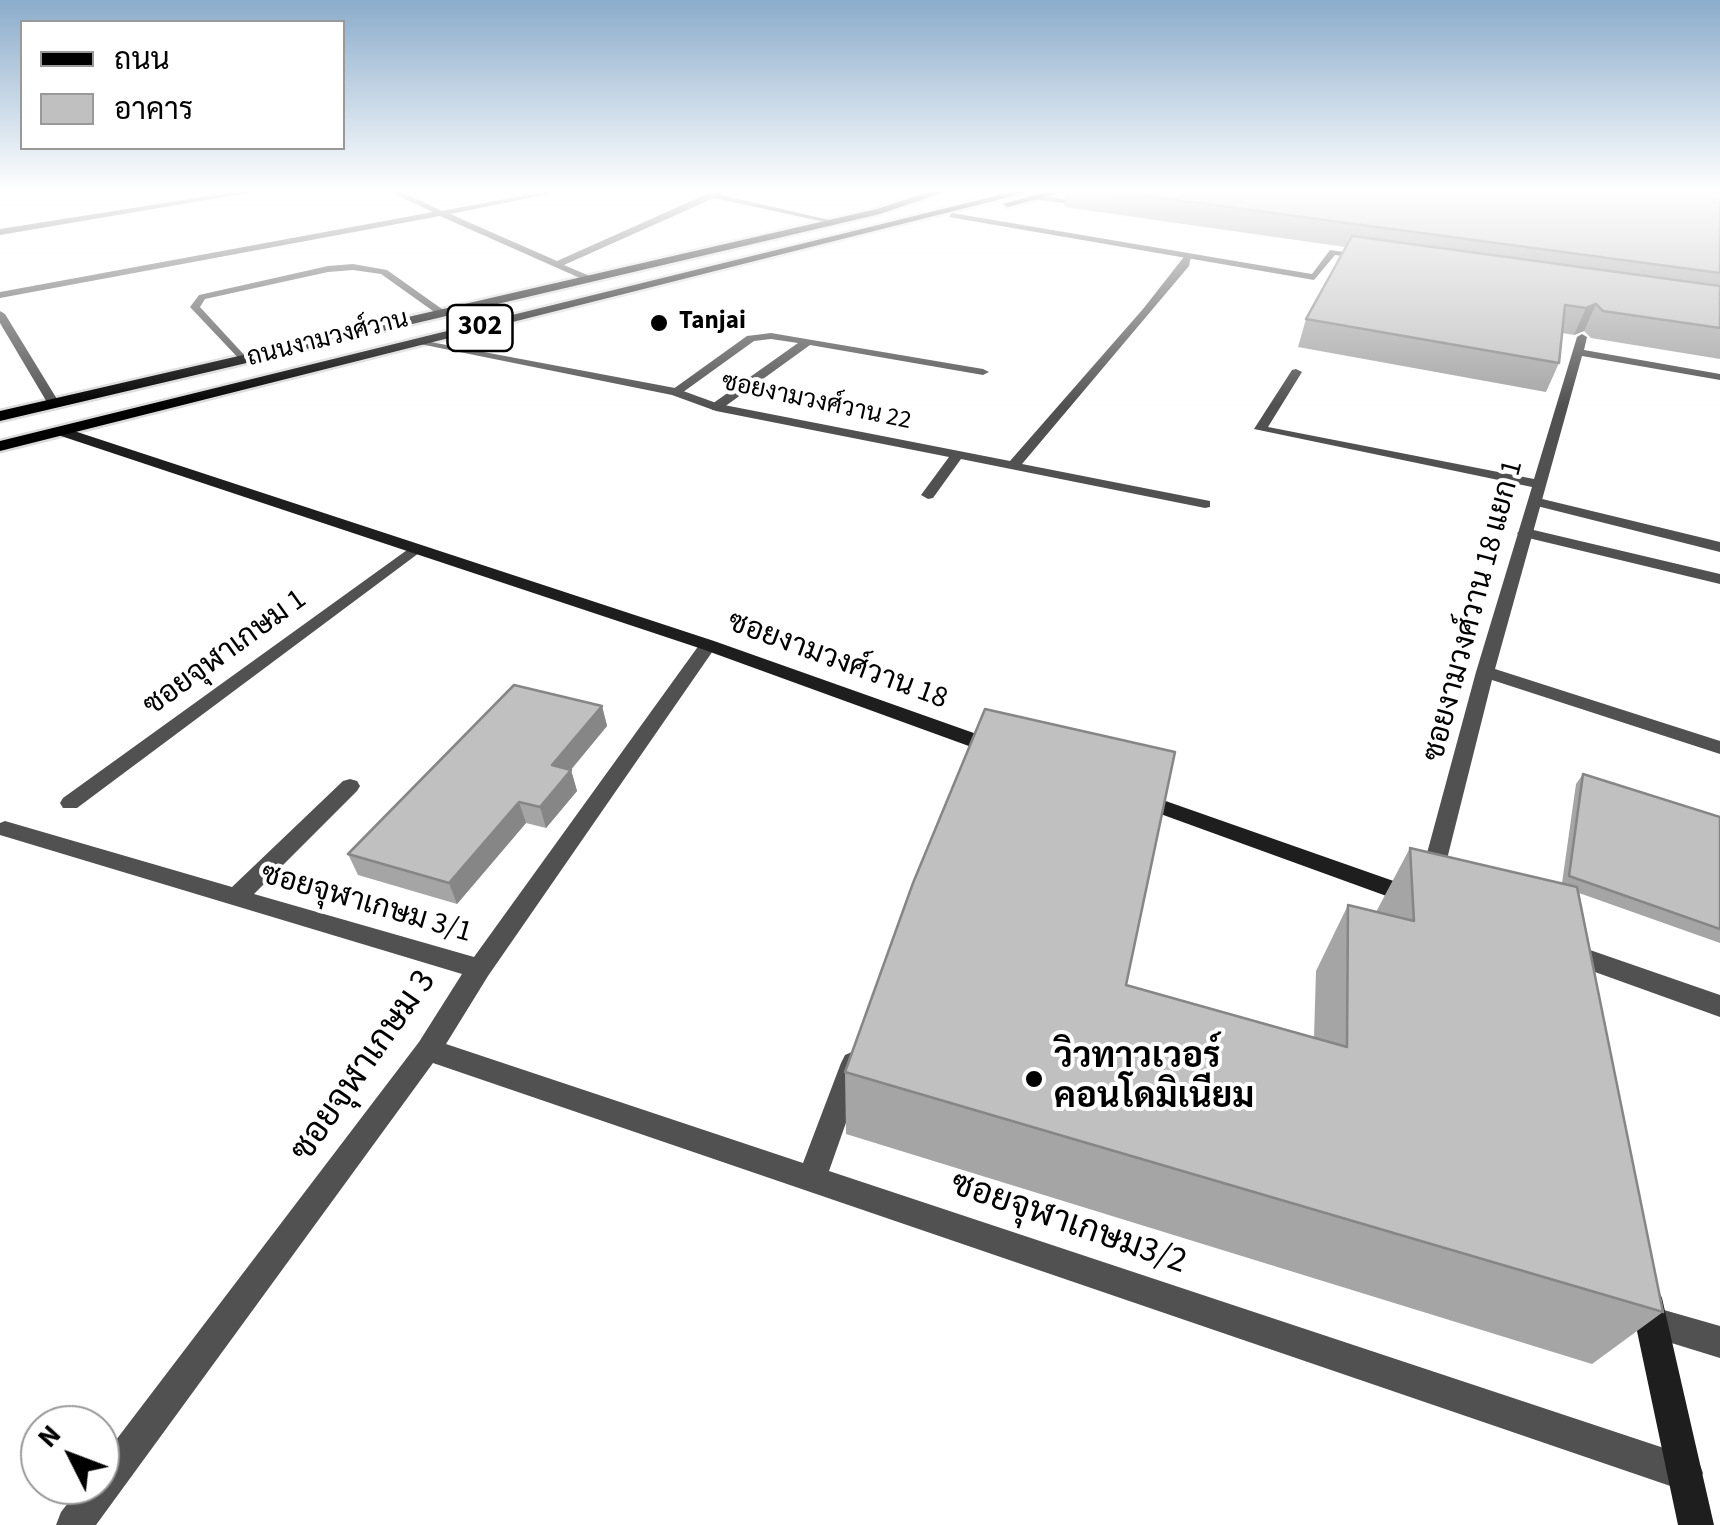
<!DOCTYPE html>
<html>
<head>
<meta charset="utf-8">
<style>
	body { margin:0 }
	#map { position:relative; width:1720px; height:1525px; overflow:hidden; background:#fff; font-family:"Source Sans 3",Sarabun,sans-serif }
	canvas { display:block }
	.legend { position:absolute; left:20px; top:20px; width:325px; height:130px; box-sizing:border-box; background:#fff; border:2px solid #999; margin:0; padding:12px 18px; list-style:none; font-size:30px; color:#000 }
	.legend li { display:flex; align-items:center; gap:20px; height:50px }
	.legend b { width:50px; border:2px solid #999 }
	.north { position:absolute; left:20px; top:1405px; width:100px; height:100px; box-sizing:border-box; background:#fff; border:2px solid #999; border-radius:50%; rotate:312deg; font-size:28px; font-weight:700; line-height:40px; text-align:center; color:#000 }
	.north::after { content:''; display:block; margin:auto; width:35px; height:45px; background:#000; clip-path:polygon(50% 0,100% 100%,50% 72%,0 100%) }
</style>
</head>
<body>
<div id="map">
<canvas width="1720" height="1525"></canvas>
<ul class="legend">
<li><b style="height:12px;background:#000"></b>ถนน</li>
<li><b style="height:28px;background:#c0c0c0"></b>อาคาร</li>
</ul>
<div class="north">N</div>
</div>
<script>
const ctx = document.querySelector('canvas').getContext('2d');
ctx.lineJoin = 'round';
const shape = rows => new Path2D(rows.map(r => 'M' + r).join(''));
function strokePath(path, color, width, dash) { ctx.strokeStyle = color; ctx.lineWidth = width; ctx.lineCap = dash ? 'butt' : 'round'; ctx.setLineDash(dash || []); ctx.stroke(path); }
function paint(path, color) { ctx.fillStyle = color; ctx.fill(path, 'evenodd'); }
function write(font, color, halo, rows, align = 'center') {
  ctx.font = font + ' "Source Sans 3",Sarabun,sans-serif'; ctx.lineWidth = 8; ctx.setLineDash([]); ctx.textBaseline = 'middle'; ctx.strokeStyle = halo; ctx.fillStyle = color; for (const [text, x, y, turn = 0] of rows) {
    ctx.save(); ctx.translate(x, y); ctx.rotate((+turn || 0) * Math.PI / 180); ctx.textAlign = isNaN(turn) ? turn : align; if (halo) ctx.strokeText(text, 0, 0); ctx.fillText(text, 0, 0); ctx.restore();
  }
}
const primary = shape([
	[929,192,944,192,880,214,0,421,0,411,877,209,929,192],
	[1012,192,1029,192,0,451,0,441,1012,192],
	[1045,192,1062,192,1008,207,1003,204,1045,192]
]);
strokePath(primary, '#dbdbdb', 5);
paint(shape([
	[1036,195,1078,201,1082,203,1078,205,1033,199,1036,195],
	[952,213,1312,274,1330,250,1371,256,1367,259,1335,255,1314,280,949,217,952,213],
	[353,264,387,270,449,314,440,316,381,274,353,270,328,272,205,299,200,307,247,358,247,362,243,363,190,307,199,295,328,266,353,264],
	[771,333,983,369,989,372,983,375,810,345,720,410,712,410,712,404,798,343,771,339,754,341,679,395,669,392,747,336,771,333],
	[1534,497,1720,542,1720,552,1529,504,1529,498,1534,497],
	[1525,528,1720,574,1720,584,1520,536,1517,533,1525,528]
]), '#515151');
paint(shape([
	[234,192,253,192,0,235,0,229,234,192],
	[390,192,401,192,442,211,542,192,559,192,450,214,557,261,709,193,726,192,721,195,838,222,834,224,714,198,564,265,592,277,589,282,440,216,0,298,0,292,433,212,390,192],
	[1187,253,1191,256,1189,266,1022,464,1210,501,1210,507,1205,508,961,459,933,498,928,499,921,495,949,457,716,411,672,395,415,343,420,340,675,388,719,404,1010,461,1143,309,1187,253],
	[0,311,5,314,60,404,58,407,48,404,0,323,0,311],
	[1582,334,1587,337,1584,350,1720,374,1720,380,1582,356,1495,669,1720,741,1720,754,1492,680,1442,879,1439,885,1431,887,1423,885,1420,879,1476,672,1532,487,1254,429,1292,370,1296,369,1302,372,1268,427,1534,479,1577,337,1582,334],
	[414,545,422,550,419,553,77,808,63,808,60,803,63,798,414,545],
	[708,640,717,645,488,976,446,1044,803,1163,841,1063,845,1055,854,1051,863,1055,867,1063,829,1171,1685,1455,1698,1460,1703,1473,1698,1486,1685,1491,433,1063,96,1525,56,1525,61,1512,82,1485,100,1485,100,1461,419,1042,462,974,0,835,0,823,5,821,232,887,343,781,350,779,357,781,360,786,357,791,254,894,474,957,702,641,708,640],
	[1590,950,1720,995,1720,1017,1581,967,1578,960,1581,953,1590,950],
	[1650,1306,1720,1326,1720,1358,1639,1333,1634,1322,1639,1311,1650,1306]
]), '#515151');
paint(shape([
	[55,428,65,428,714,641,1002,743,1005,748,995,754,988,753,702,649,55,434,55,428],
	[1140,792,1422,891,1425,897,1422,903,1414,906,1133,804,1130,799,1133,794,1140,792],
	[1646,1282,1657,1287,1662,1298,1714,1525,1678,1525,1630,1298,1635,1287,1646,1282]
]), '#1e1e1e');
paint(primary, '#000');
paint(shape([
	[1063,192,1720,192,1720,359,1591,338,1584,331,1574,335,1562,333,1559,363,1546,392,1298,347,1306,319,1345,247,1064,207,1066,196,1063,195],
	[602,706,607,726,571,770,577,791,546,828,526,823,457,904,358,875,348,854],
	[1583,774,1720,817,1720,943,1579,893,1663,1312,1592,1364,846,1134,845,1072,1126,985,1314,1037,1316,971,1348,905,1376,912,1410,848,1562,883,1576,784]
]), '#a5a5a5');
paint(shape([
	[1596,304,1584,331,1574,335,1586,308],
	[602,706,607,726,557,786,552,765],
	[571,770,577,791,546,828,540,807],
	[519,802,526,823,457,904,449,883]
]), '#868686');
const building = shape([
	[1116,192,1700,192,1720,194,1720,273,1116,192],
	[1352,236,1720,286,1720,328,1603,311,1596,304,1586,308,1565,305,1559,363,1306,319,1352,236],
	[514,685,602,706,552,765,571,770,540,807,519,802,449,883,348,854,514,685],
	[985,709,1175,752,1126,985,1347,1047,1348,905,1414,921,1410,848,1577,887,1663,1312,845,1072,913,883,985,709],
	[1583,774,1720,817,1720,929,1569,876,1583,774]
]);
paint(building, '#c0c0c0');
strokePath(building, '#868686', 2.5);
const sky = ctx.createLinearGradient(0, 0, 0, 406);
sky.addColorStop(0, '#8baccb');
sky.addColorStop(0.47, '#fff');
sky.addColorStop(1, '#ffffff00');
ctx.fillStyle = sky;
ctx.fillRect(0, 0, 1720, 406);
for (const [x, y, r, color] of [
	[659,323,10,"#000"],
	[1034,1079,10,"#000"]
]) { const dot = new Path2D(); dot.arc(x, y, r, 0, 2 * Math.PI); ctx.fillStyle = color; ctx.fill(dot); strokePath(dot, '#fff', 4); }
write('bold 25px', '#000', '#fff', [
	["Tanjai",679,323]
], 'left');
write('25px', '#000', '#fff', [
	["ถนนงามวงศ์วาน",328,340,-14],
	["ซอยงามวงศ์วาน 22",816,403,12]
]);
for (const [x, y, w] of [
	[480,328,65]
]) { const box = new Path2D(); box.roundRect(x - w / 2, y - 23, w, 46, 8); ctx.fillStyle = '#fff'; ctx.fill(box); strokePath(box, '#000', 2.5); }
write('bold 28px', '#000', null, [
	["302",480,328]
]);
write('30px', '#000', '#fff', [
	["ซอยงามวงศ์วาน 18 แยก 1",1475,611,-75],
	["ซอยจุฬาเกษม 1",226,654,-36],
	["ซอยงามวงศ์วาน 18",837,662,20],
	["ซอยจุฬาเกษม 3/1",366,905,16]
]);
write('bold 35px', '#000', '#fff', [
	["วิวทาวเวอร์",1054,1059],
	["คอนโดมิเนียม",1054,1099]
], 'left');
write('35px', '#000', '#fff', [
	["ซอยจุฬาเกษม 3",365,1067,-55],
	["ซอยจุฬาเกษม3/2",1068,1225,19]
]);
</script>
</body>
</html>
